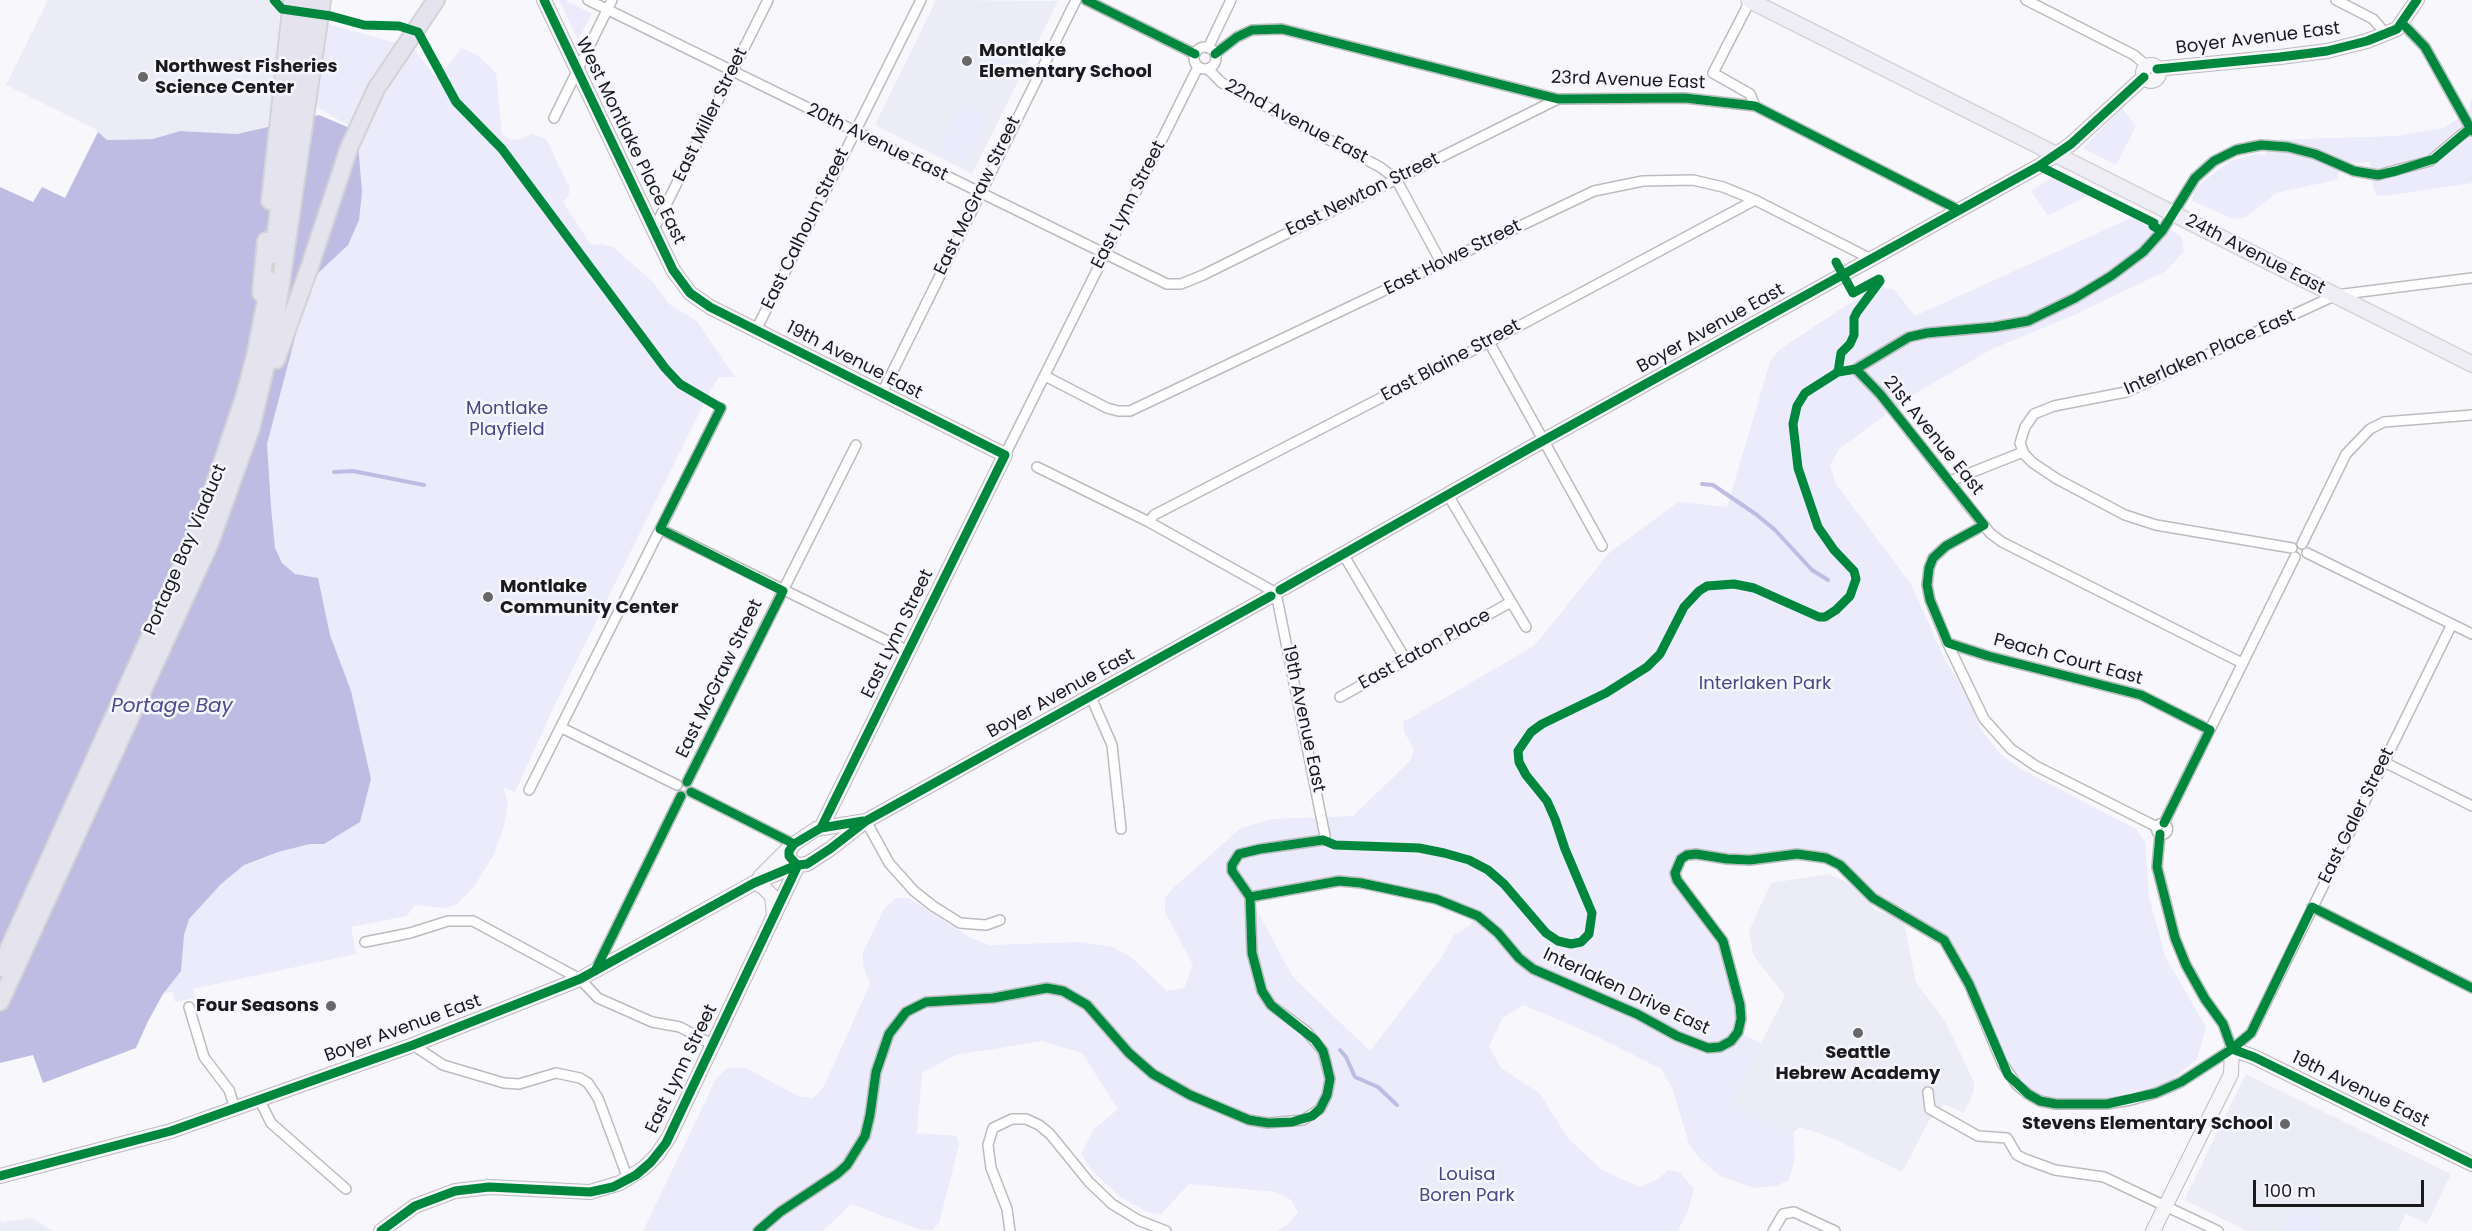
<!DOCTYPE html>
<html>
<head>
<meta charset="utf-8">
<style>
	body { margin:0 }
	#map { position:relative; width:2472px; height:1231px; overflow:hidden; background:#f8f8fc; font-family:Poppins,sans-serif }
	canvas { display:block }
	.scale { position:absolute; left:2253px; top:1180px; width:171px; height:27px; box-sizing:border-box; border:3px solid #1a1a1c; border-top:0; padding-left:8px; font-size:18px; line-height:21px; white-space:nowrap; color:#1a1a1c; -webkit-text-stroke:4px #f6f6fe; paint-order:stroke }
</style>
</head>
<body>
<div id="map">
<canvas width="2472" height="1231"></canvas>
<div class="scale">100 m</div>
</div>
<script>
const ctx = document.querySelector('canvas').getContext('2d');
ctx.lineJoin = 'round';
function paint(path, color) { ctx.fillStyle = color; ctx.fill(path, 'evenodd'); }
const shape = rows => new Path2D(rows.map(r => 'M' + r).join(''));
function strokePath(path, color, width, dash) { ctx.strokeStyle = color; ctx.lineWidth = width; ctx.lineCap = dash ? 'butt' : 'round'; ctx.setLineDash(dash || []); ctx.stroke(path); }
function write(font, color, halo, rows, align = 'center') {
  ctx.font = font + ' Poppins,sans-serif'; ctx.lineWidth = 5; ctx.setLineDash([]); ctx.textBaseline = 'middle'; ctx.strokeStyle = halo; ctx.fillStyle = color; for (const [text, x, y, turn = 0] of rows) {
    ctx.save(); ctx.translate(x, y); ctx.rotate((+turn || 0) * Math.PI / 180); ctx.textAlign = isNaN(turn) ? turn : align; if (halo) ctx.strokeText(text, 0, 0); ctx.fillText(text, 0, 0); ctx.restore();
  }
}
paint(shape([
	[48,0,272,0,280,10,271,125,237,134,180,131,153,139,107,140,95,129,6,85],
	[936,0,1058,1,972,174,878,127,876,123],
	[1828,874,1854,885,1875,910,1903,919,1916,982,1946,1023,1975,1084,1973,1093,1964,1113,1944,1104,1940,1112,1930,1119,1902,1172,1830,1137,1800,1127,1793,1133,1731,1101,1785,996,1753,955,1749,931,1771,883],
	[2246,1074,2451,1174,2427,1224,2406,1214,2398,1231,2247,1231,2184,1200],
	[32,1218,53,1231,0,1231,0,1219,2,1222]
]), '#ececf7');
paint(shape([
	[559,0,565,0,592,14,578,40],
	[328,24,412,47,442,85,446,69,461,48,477,55,496,73,502,134,511,140,521,139,532,134,546,139,570,188,568,197,563,202,591,245,600,244,613,247,654,283,669,304,697,321,735,377,719,377,710,391,551,713,515,792,504,788,508,804,503,830,492,858,473,888,456,905,444,908,415,905,407,916,351,927,356,954,193,989,195,998,175,1002,173,992,163,994,142,1034,0,1037,352,128,316,106],
	[985,40,1009,48,1011,52,1012,68,999,87,991,79,983,45],
	[2472,98,2472,183,2384,196,2376,195,2373,188,2370,162,2343,163,2336,180,2276,193,2246,217,2234,219,2192,201,2195,188,2230,161,2256,154,2265,156,2269,140,2395,136,2444,128,2468,112],
	[961,102,988,115,965,165,938,152],
	[2122,108,2136,126,2116,165,2083,148],
	[2056,175,2091,194,2048,216,2031,191],
	[2133,217,2172,230,2182,237,2184,251,2166,271,2072,316,1992,349,1911,396,1839,449,1830,466,1836,484,1911,584,1945,660,1969,697,1980,728,2000,754,2021,769,2136,829,2145,842,2149,897,2165,956,2206,1027,2197,1059,2156,1093,2131,1100,2056,1104,2017,1085,1951,949,1884,905,1826,858,1687,855,1675,873,1717,931,1735,981,1738,1032,1761,1043,1731,1101,1793,1133,1795,1157,1789,1180,1776,1186,1754,1188,1720,1176,1698,1157,1689,1144,1672,1087,1661,1069,1592,1034,1523,1005,1503,1018,1489,1046,1501,1068,1539,1093,1568,1138,1602,1170,1640,1187,1658,1179,1668,1170,1679,1172,1694,1189,1688,1211,1678,1231,1277,1231,1288,1224,1298,1212,1291,1200,1276,1192,1189,1184,1161,1214,1147,1212,1119,1196,1092,1171,1081,1154,1094,1129,1118,1109,1082,1053,1042,1041,956,1055,922,1073,917,1133,957,1136,959,1145,939,1223,933,1230,921,1230,851,1204,823,1231,643,1231,716,1079,727,1068,746,1068,798,1096,813,1098,824,1086,870,984,863,965,863,952,884,909,896,898,909,898,969,937,989,945,1081,942,1113,947,1131,957,1167,991,1184,988,1193,965,1165,912,1165,898,1173,888,1241,828,1272,819,1353,816,1410,761,1414,749,1404,732,1403,722,1534,646,1609,553,1678,502,1727,507,1770,362,1780,349,1873,288,1894,289,1915,316],
	[1339,881,1436,899,1478,916,1469,926,1454,935,1439,961,1370,1051,1293,977,1250,897],
	[2297,1200,2326,1215,2318,1231,2282,1231]
]), '#ebebfb');
paint(shape([
	[319,115,357,131,362,192,359,220,348,245,314,277,308,288,267,444,271,507,275,548,282,563,295,574,318,578,330,635,351,691,371,779,360,822,324,844,310,844,278,852,244,865,221,884,189,919,184,935,181,971,163,994,148,1021,136,1048,43,1083,33,1055,0,1063,0,187,33,202,42,187,65,198,98,132,107,140,153,139,180,131,237,134]
]), '#bfbce4');
strokePath(shape([
	[334,472,353,471,424,485],
	[1702,484,1713,485,1757,515,1775,530,1812,570,1828,580],
	[1340,1050,1346,1057,1355,1077,1378,1087,1397,1105]
]), '#bfbce4', 4);
const street = shape([
	[588,0,1167,284,1181,284,1203,275,1558,99],
	[1086,0,1195,54],
	[2026,0,2134,55,2147,66],
	[2336,0,2373,19,2386,34],
	[1750,1,1713,73,1750,94,1755,106],
	[2402,23,2425,47,2472,131],
	'1194 58a11 11 0 1 1 22 0a11 11 0 1 1-22 0Z',
	[1208,48,1231,0],
	[1215,54,1237,37,1252,30,1282,29,1558,99,1685,98,1755,106,1959,210],
	[1208,69,1222,83,1380,167,1396,179,1442,264],
	[554,118,612,0],
	[654,229,768,0],
	[756,330,921,0],
	[1489,342,1602,546],
	[1045,376,1107,408,1118,411,1130,411,1594,191,1643,181,1693,180,1723,187,1755,200,1871,259],
	[882,393,1076,0],
	[1005,455,1198,67],
	[1037,467,1149,522,1271,590],
	[1950,481,2023,452],
	[1448,495,1526,627],
	[1149,522,1154,515,1489,342,1755,200],
	[1984,525,1946,546,1933,558,1929,568,1927,585,1930,600,1948,644,1984,719,2011,749,2036,766,2157,827],
	[660,529,908,651],
	[2302,544,2346,454,2370,429,2384,422,2472,415],
	[2292,548,2156,525,2125,515,2057,479,2033,463,2024,454,2020,443,2025,427,2034,414,2054,406,2126,392,2336,295,2472,278],
	[2307,553,2472,634],
	[1343,554,1406,660],
	[1948,643,1988,656,2141,695,2210,730],
	[2242,663,2002,542,1990,533,1880,394,1856,369,1909,337,1927,333,1994,327,2028,321,2075,298,2111,276,2143,252,2162,231,2195,178,2214,161,2236,150,2261,145,2288,147,2315,154,2354,171,2378,175,2430,161,2460,136],
	[1091,697,1112,745,1121,829],
	[1340,697,1511,602],
	[562,728,677,785],
	[2384,762,2472,806],
	[687,782,856,445],
	[529,790,721,408],
	[691,792,794,844],
	[866,821,889,863,914,891,933,906,960,923,986,925,1000,920],
	[2164,823,2295,557],
	'2156.5 829a5.5 5.5 0 1 1 11 0a5.5 5.5 0 1 1-11 0Z',
	[2160,834,2157,867,2175,938,2186,965,2205,999,2223,1024,2232,1049],
	[1250,897,1339,881,1361,883,1436,899,1478,916,1498,933,1519,958,1533,969,1637,1014,1677,1036,1708,1048,1720,1047,1731,1041,1738,1032,1741,1019,1740,1005,1723,941,1677,880,1675,873,1681,859,1687,855,1696,854,1727,859,1750,860,1797,854,1826,858,1840,865,1873,898,1944,940,1969,984,2002,1063,2017,1085,2028,1094,2040,1101,2056,1104,2107,1104,2131,1100,2156,1093,2181,1082,2232,1049,2251,1033,2452,624],
	[2312,907,2472,988],
	[365,942,410,933,448,921,473,921,580,979,598,998,652,1022,680,1027,713,1045],
	[596,969,681,796],
	[189,1007,204,1057,229,1090,235,1108],
	[413,1045,443,1065,504,1083,519,1084,556,1073,580,1078,588,1083,598,1098,628,1179],
	[1928,1092,1930,1109,1978,1136,2007,1138,2017,1155,2025,1159,2055,1170,2104,1177,2218,1231],
	[259,1099,271,1123,346,1189],
	[758,1231,780,1212,837,1174,847,1165,865,1136,870,1115,876,1072,889,1034,906,1012,926,1002,993,998,1047,988,1063,991,1087,1005,1129,1053,1153,1074,1190,1095,1249,1120,1268,1123,1303,1120,1320,1109,1327,1095,1330,1079,1323,1051,1306,1031,1271,1005,1262,991,1252,953,1250,897,1232,871,1232,865,1239,854,1260,849,1323,840,1325,836,1277,598],
	[1010,1231,1007,1209,991,1168,988,1145,993,1128,1012,1119,1026,1119,1039,1125,1050,1134,1089,1182,1112,1204,1138,1220,1166,1231],
	[1773,1231,1783,1214,1794,1212,1835,1231]
]);
const secondary = shape([
	[544,0,673,270,690,293,710,307,1005,455,821,828],
	'2143 73a8 8 0 1 1 16 0a8 8 0 1 1-16 0Z',
	[2157,69,2280,57,2327,51,2367,41,2397,29,2417,0],
	[1280,590,1530,448,2039,166,2071,144,2144,77],
	[866,821,816,829,794,844,789,851,790,860,798,865,807,864,830,849,866,821,1271,596],
	[760,877,791,846],
	[754,883,762,886,772,896,774,916],
	[0,1176,171,1131,413,1045,580,979,754,883,797,865],
	[381,1231,415,1206,455,1191,489,1187,590,1192,620,1183,644,1168,657,1155,669,1137,798,865],
	[2153,1231,2231,1074,2232,1049,2254,1057,2472,1164]
]);
const primary = shape([
	[1749,0,2472,364]
]);
const highway = shape([
	[270,201,292,0],
	[273,255,307,0],
	[261,293,266,241],
	[276,360,309,269,349,148,376,89,436,0],
	[0,968,202,522,244,398,255,357,270,280],
	[0,1002,209,545,251,428,274,330,322,0]
]);
strokePath(street, '#bcbcbf', 12);
strokePath(secondary, '#bcbcbf', 16);
strokePath(primary, '#d3d3d5', 18);
strokePath(highway, '#d3d3d5', 20);
strokePath(street, '#fefeff', 9);
strokePath(secondary, '#f6f6f9', 14);
strokePath(primary, '#efeef4', 15);
strokePath(highway, '#e4e3ee', 16);
const streetBridge = shape([
	[2460,136,2472,127]
]);
strokePath(streetBridge, '#bcbcbf', 12, []);
strokePath(streetBridge, '#fefeff', 9);
strokePath(shape([
	[274,0,282,9,331,16,364,25,399,26,418,32,456,102,502,149,665,368,680,384,721,408,660,529,783,591,687,782],
	[544,0,673,270,690,293,710,307,1005,455,821,828],
	[1086,0,1195,54],
	[2402,23,2425,47,2472,131],
	[1215,54,1237,37,1252,30,1282,29,1558,99,1685,98,1755,106,1959,210],
	[2157,69,2280,57,2327,51,2367,41,2397,29,2417,0],
	[2039,166,2154,223,2153,226,2162,231],
	[1836,262,1853,293,1879,279,1880,281,1857,312,1854,318,1854,335,1850,344,1841,353,1838,372],
	[1856,369,1880,394,1984,525,1946,546,1933,558,1929,568,1927,585,1930,600,1948,643,1988,656,2141,695,2210,730,2164,823],
	[1280,590,1530,448,2039,166,2071,144,2144,77],
	[691,792,794,844],
	[2160,834,2157,867,2175,938,2186,965,2205,999,2223,1024,2232,1049],
	[797,865,789,856,789,851,794,844,821,828,863,821],
	[1250,897,1339,881,1361,883,1436,899,1478,916,1498,933,1519,958,1533,969,1637,1014,1677,1036,1708,1048,1720,1047,1731,1041,1738,1032,1741,1019,1740,1005,1723,941,1677,880,1675,873,1681,859,1687,855,1696,854,1727,859,1750,860,1797,854,1826,858,1840,865,1873,898,1944,940,1969,984,2008,1075,2028,1094,2040,1101,2056,1104,2107,1104,2156,1093,2181,1082,2232,1049,2251,1033,2312,907,2472,988],
	[595,971,681,796],
	[2232,1049,2254,1057,2472,1164],
	[0,1176,171,1131,413,1045,580,979,754,883,797,865],
	[381,1231,415,1206,455,1191,489,1187,590,1192,613,1187,636,1175,651,1162,666,1143,798,865,807,864,830,849,866,821,1271,596],
	[758,1231,780,1212,837,1174,847,1165,865,1136,870,1115,876,1072,889,1034,906,1012,926,1002,993,998,1047,988,1063,991,1087,1005,1129,1053,1153,1074,1190,1095,1249,1120,1268,1123,1292,1122,1312,1116,1320,1109,1327,1095,1330,1079,1326,1062,1323,1051,1315,1040,1271,1005,1262,991,1252,953,1250,897,1232,871,1232,865,1239,854,1260,849,1323,840,1335,845,1419,848,1444,853,1469,860,1488,870,1504,884,1546,933,1558,941,1571,944,1581,942,1589,934,1592,913,1565,849,1555,819,1547,801,1526,775,1519,762,1518,751,1531,732,1542,724,1606,693,1647,667,1660,654,1684,607,1699,591,1707,586,1734,584,1754,588,1819,617,1825,617,1836,610,1850,596,1856,579,1854,571,1834,550,1818,527,1798,468,1793,424,1797,406,1805,393,1838,372,1856,369,1909,337,1927,333,1994,327,2028,321,2075,298,2111,276,2143,252,2162,231,2195,178,2214,161,2236,150,2261,145,2288,147,2315,154,2354,171,2378,175,2396,171,2434,159,2472,127]
]), '#00873e', 9);
for (const [x, y, r, color] of [
	[967,61,6,"#68686a"],
	[143,77,6,"#68686a"],
	[488,597,6,"#68686a"],
	[331,1006,6,"#68686a"],
	[1858,1033,6,"#68686a"],
	[2285,1124,6,"#68686a"]
]) { const dot = new Path2D(); dot.arc(x, y, r, 0, 2 * Math.PI); ctx.fillStyle = color; ctx.fill(dot); strokePath(dot, '#f6f6fe', 2); }
write('18px', '#1a1a1c', '#f6f6fe', [
	["Boyer Avenue East",2258,39,-7],
	["23rd Avenue East",1628,81,2],
	["East Miller Street",711,115,-64],
	["22nd Avenue East",1296,122,28],
	["West Montlake Place East",630,141,64],
	["20th Avenue East",877,143,26],
	["East Newton Street",1363,195,-26],
	["East McGraw Street",978,196,-64],
	["East Lynn Street",1129,205,-63],
	["East Calhoun Street",806,229,-64],
	["24th Avenue East",2255,255,27],
	["East Howe Street",1453,258,-26],
	["Boyer Avenue East",1711,329,-29],
	["Interlaken Place East",2210,353,-24],
	["19th Avenue East",854,361,27],
	["East Blaine Street",1451,361,-28],
	["21st Avenue East",1933,436,51],
	["Portage Bay Viaduct",186,550,-67],
	["East Lynn Street",898,634,-64],
	["East Eaton Place",1425,650,-29],
	["Peach Court East",2068,660,15],
	["East McGraw Street",720,679,-64],
	["Boyer Avenue East",1061,694,-29],
	["19th Avenue East",1303,719,78],
	["East Galer Street",2357,816,-64],
	["Interlaken Drive East",1626,992,25],
	["Boyer Avenue East",403,1029,-20],
	["East Lynn Street",682,1069,-64],
	["19th Avenue East",2360,1090,26]
]);
write('bold 18px', '#1a1a1c', '#f6f6fe', [
	["Montlake",979,51],
	["Elementary School",979,72],
	["Northwest Fisheries",155,67],
	["Science Center",155,88],
	["Montlake",500,587],
	["Community Center",500,608],
	["Four Seasons",319,1006,"right"],
	["Seattle",1858,1053,"center"],
	["Hebrew Academy",1858,1074,"center"],
	["Stevens Elementary School",2273,1124,"right"]
], 'left');
write('18px', '#4b4486', '#f6f6fe', [
	["Montlake",507,409],
	["Playfield",507,430],
	["Interlaken Park",1765,684],
	["Louisa",1467,1175],
	["Boren Park",1467,1196]
]);
write('italic 20px', '#51498d', '#f6f6fe', [
	["Portage Bay",172,707]
]);
</script>
</body>
</html>
